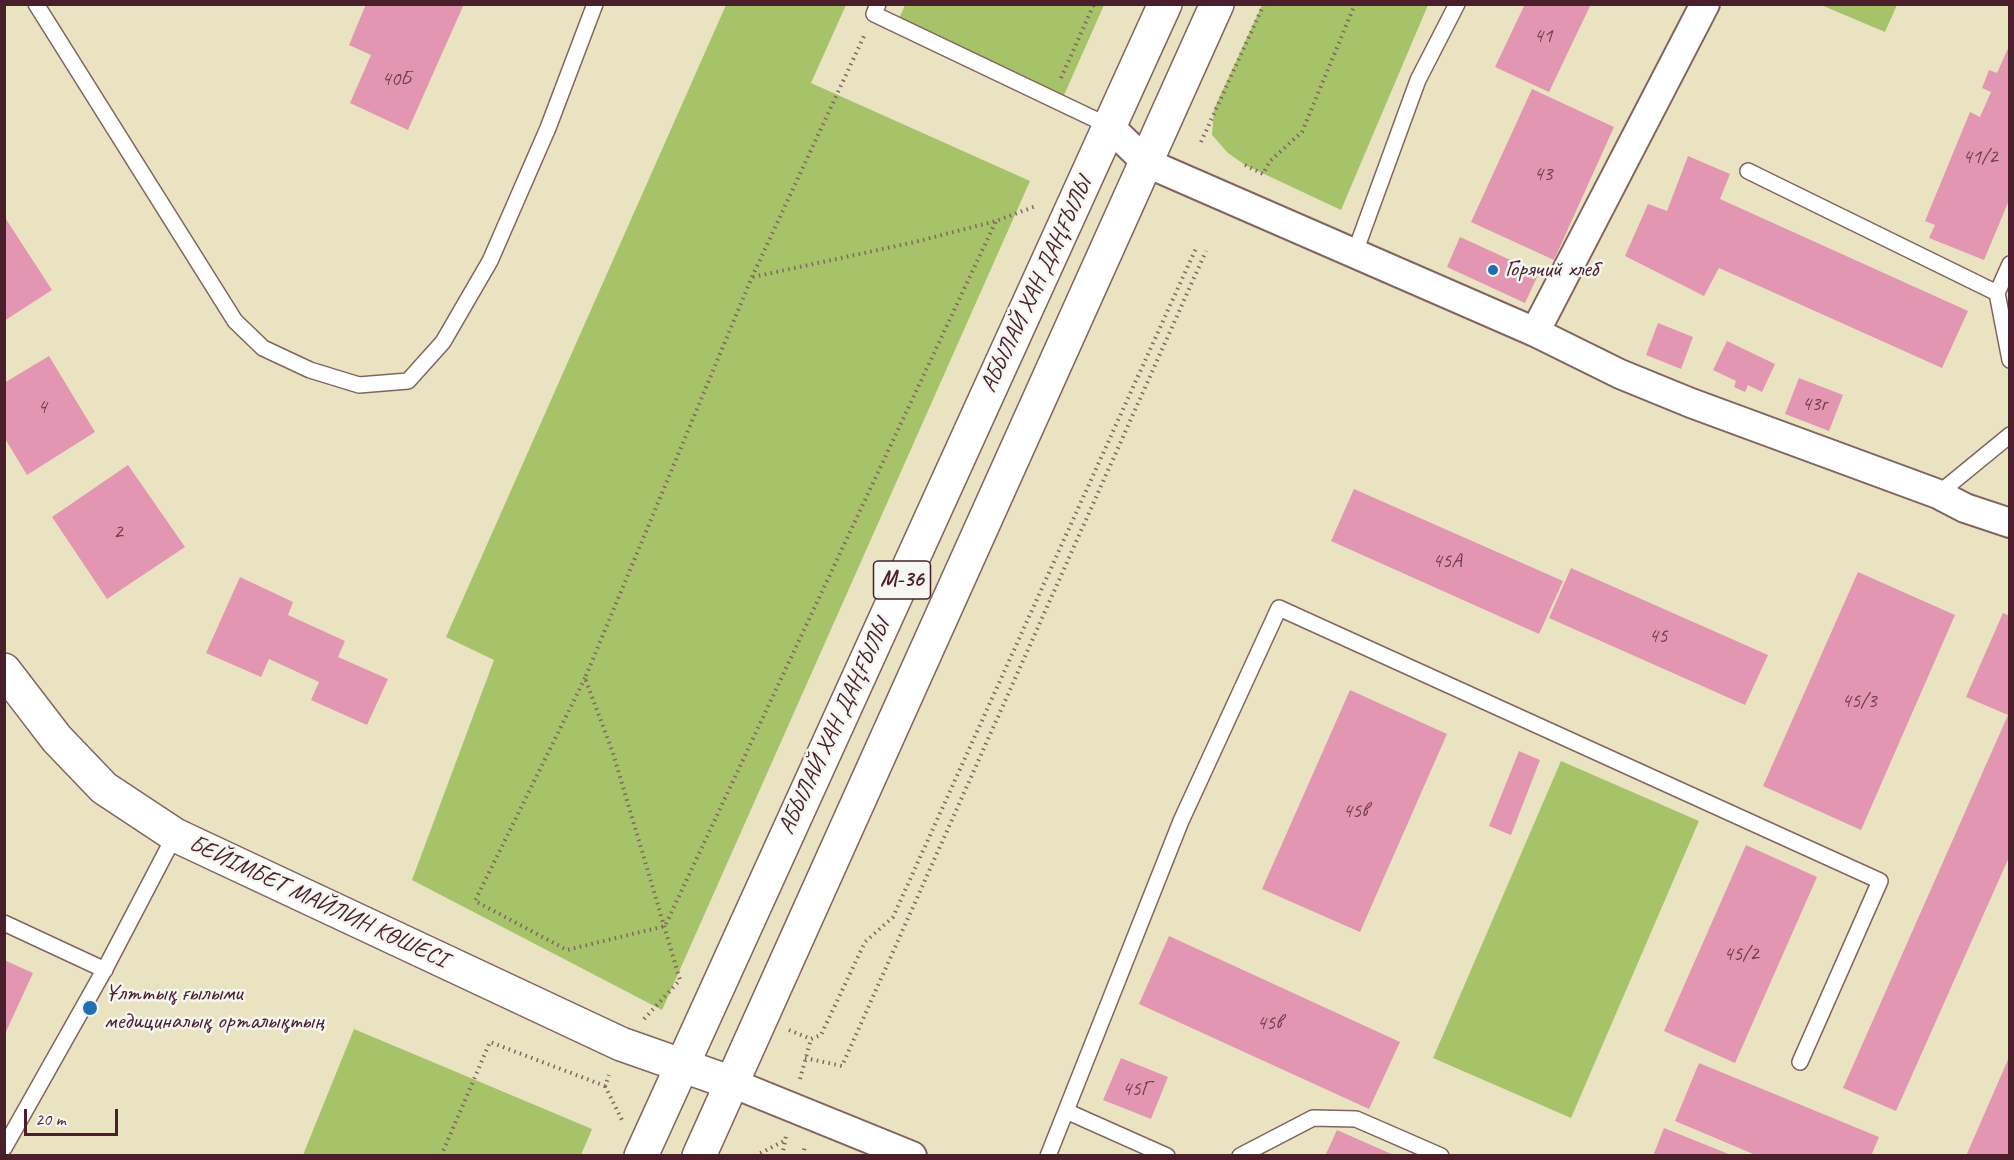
<!DOCTYPE html>
<html>
<head>
<meta charset="utf-8">
<style>
	body { margin:0 }
	#map { position:relative; width:2014px; height:1160px; overflow:hidden; background:#eae3c2; font-family:Caveat,sans-serif }
	canvas { display:block }
	.frame { position:absolute; inset:0; border:6px solid #4a1f2b; pointer-events:none }
	.scale { position:absolute; left:24px; top:1109px; width:94px; height:27px; box-sizing:border-box; border:3px solid #4a1f2b; border-top:0; padding-left:8px; font-size:18px; line-height:21px; white-space:nowrap; color:#4a1f2b; -webkit-text-stroke:4px #f6f6f2; paint-order:stroke }
</style>
</head>
<body>
<div id="map">
<canvas width="2014" height="1160"></canvas>
<div class="frame"></div>
<div class="scale">20 m</div>
</div>
<script>
const ctx = document.querySelector('canvas').getContext('2d');
ctx.lineJoin = 'round';
function paint(path, color) { ctx.fillStyle = color; ctx.fill(path, 'evenodd'); }
const shape = rows => new Path2D(rows.map(r => 'M' + r).join(''));
function strokePath(path, color, width, dash) { ctx.strokeStyle = color; ctx.lineWidth = width; ctx.lineCap = dash ? 'butt' : 'round'; ctx.setLineDash(dash || []); ctx.stroke(path); }
function write(font, color, halo, rows, align = 'center') {
  ctx.font = font + ' Caveat,sans-serif'; ctx.lineWidth = 5; ctx.setLineDash([]); ctx.textBaseline = 'middle'; ctx.strokeStyle = halo; ctx.fillStyle = color; for (const [text, x, y, turn = 0] of rows) {
    ctx.save(); ctx.translate(x, y); ctx.rotate((+turn || 0) * Math.PI / 180); ctx.textAlign = isNaN(turn) ? turn : align; if (halo) ctx.strokeText(text, 0, 0); ctx.fillText(text, 0, 0); ctx.restore();
  }
}
paint(shape([
	[726,5,846,5,811,83,1030,181,662,1010,412,880,494,660,446,637],
	[905,5,1104,5,1061,102,895,28],
	[1262,5,1428,5,1341,210,1245,165,1228,153,1212,135,1214,109],
	[1821,5,1897,4,1897,5,1885,32],
	[1561,761,1699,821,1571,1118,1433,1058],
	[354,1029,592,1129,581,1155,303,1155]
]), '#a6c36a');
paint(shape([
	[366,4,464,4,408,130,350,103,371,55,349,45],
	[1525,4,1591,4,1549,92,1495,67],
	[2010,44,2010,198,1984,260,1929,238,1935,225,1925,221,1970,112,1980,117,1991,92,1982,88,1989,70,1997,73],
	[1532,89,1614,127,1554,260,1471,222],
	[1688,156,1730,174,1720,199,1968,311,1942,368,1719,268,1704,296,1625,256,1648,204,1667,211],
	[4,216,52,290,4,321],
	[1460,237,1539,273,1525,303,1447,267],
	[1658,323,1693,337,1681,369,1646,355],
	[1727,341,1775,364,1762,392,1748,385,1745,392,1734,387,1736,381,1713,370],
	[49,356,95,432,27,475,4,437,4,383],
	[1799,378,1843,395,1829,431,1785,414],
	[128,465,185,547,107,599,52,517],
	[1354,489,1563,581,1539,634,1331,541],
	[1571,568,1768,655,1745,705,1549,618],
	[1858,572,1955,615,1861,830,1763,786],
	[240,577,293,602,288,615,345,641,338,657,388,679,367,725,311,700,319,682,269,659,261,677,206,653],
	[2003,613,2010,616,2010,855,1896,1111,1843,1088,2008,715,1966,697],
	[1350,690,1447,734,1360,932,1262,889],
	[1519,751,1540,760,1511,835,1489,826],
	[1746,845,1817,877,1735,1063,1664,1031],
	[1169,936,1400,1042,1369,1109,1139,1004],
	[4,960,33,973,4,1036],
	[2010,1055,2010,1156,1966,1156],
	[1121,1058,1168,1077,1151,1119,1103,1100],
	[1699,1063,1879,1137,1871,1156,1758,1156,1675,1121],
	[1664,1128,1731,1155,1731,1156,1653,1156],
	[1337,1130,1396,1156,1325,1156]
]), '#e296b1');
const lane = shape([
	[36,4,235,321,263,348,310,370,359,385,408,381,443,342,490,261,548,128,595,4],
	[878,4,874,14,1109,126],
	[1748,171,1997,293],
	[1354,255,1418,80,1457,4],
	[2010,264,1997,293,2010,360],
	[1938,494,2010,435],
	[4,923,105,970],
	[1066,1111,1167,1156],
	[4,1148,106,967,175,835],
	[1048,1156,1181,821,1279,608,1880,881,1800,1062],
	[1240,1156,1313,1118,1356,1119,1441,1156]
]);
const street = shape([
	[1109,126,1147,163,1535,332,1620,374,1691,403,1938,494,1965,508,2010,523],
	[1535,332,1705,4],
	[732,1083,912,1156]
]);
const secondary = shape([
	[4,670,57,739,104,788,175,835,621,1044,732,1083]
]);
const primary = shape([
	[641,1156,1165,4],
	[699,1156,1217,4]
]);
strokePath(lane, '#826460', 18);
strokePath(street, '#826460', 32);
strokePath(secondary, '#826460', 36);
strokePath(primary, '#826460', 36);
strokePath(shape([
	[1061,78,1094,4],
	[1201,142,1264,4],
	[1245,165,1263,174,1270,161,1302,132,1355,4],
	[753,277,915,242,996,221,1036,206],
	[585,678,475,901,567,950,665,926,996,221],
	[644,1019,680,980,613,753,585,678,752,277,865,34],
	[789,1030,811,1039,821,1035,865,942,893,917,1197,246],
	[805,1058,842,1066,1206,251],
	[800,1079,811,1039],
	[605,1086,622,1120],
	[441,1156,490,1042,605,1086,609,1075],
	[755,1156,784,1141],
	[782,1156,786,1136],
	[803,1156,805,1145]
]), '#826460', 4, [1.5, 4.5]);
strokePath(lane, '#fff', 15);
strokePath(street, '#fff', 28);
strokePath(secondary, '#fff', 33);
strokePath(primary, '#fff', 33);
for (const [x, y, r, color] of [
	[1493,270,6,"#1f6fb2"],
	[90,1008,8,"#1f6fb2"]
]) { const dot = new Path2D(); dot.arc(x, y, r, 0, 2 * Math.PI); ctx.fillStyle = color; ctx.fill(dot); strokePath(dot, '#f6f6f2', 2); }
write('21px', '#703d4c', null, [
	["41",1543,36],
	["40Б",396,79],
	["41/2",1980,157],
	["43",1543,174],
	["43г",1814,404],
	["4",42,407],
	["2",118,532],
	["45А",1447,561],
	["45",1658,636],
	["45/3",1859,701],
	["45в",1355,811],
	["45/2",1741,954],
	["45в",1269,1023],
	["45Г",1136,1089]
]);
for (const [x, y, w] of [
	[902,580,57]
]) { const box = new Path2D(); box.roundRect(x - w / 2, y - 19, w, 38, 4.5); ctx.fillStyle = '#f6f6f2'; ctx.fill(box); strokePath(box, '#4a1f2b', 1.5); }
write('bold 22px', '#4a1f2b', null, [
	["M-36",902,580]
]);
write('24px', '#4a1f2b', '#f6f6f2', [
	["Горячий хлеб",1505,270],
	["Ұлттық ғылыми",104,994],
	["медициналық орталықтың",104,1022]
], 'left');
write('24px', '#4a1f2b', '#f6f6f2', [
	["АБЫЛАЙ ХАН ДАҢҒЫЛЫ",1037,285,-65],
	["АБЫЛАЙ ХАН ДАҢҒЫЛЫ",835,727,-65],
	["БЕЙІМБЕТ МАЙЛИН КӨШЕСІ",318,902,25]
]);
</script>
</body>
</html>
